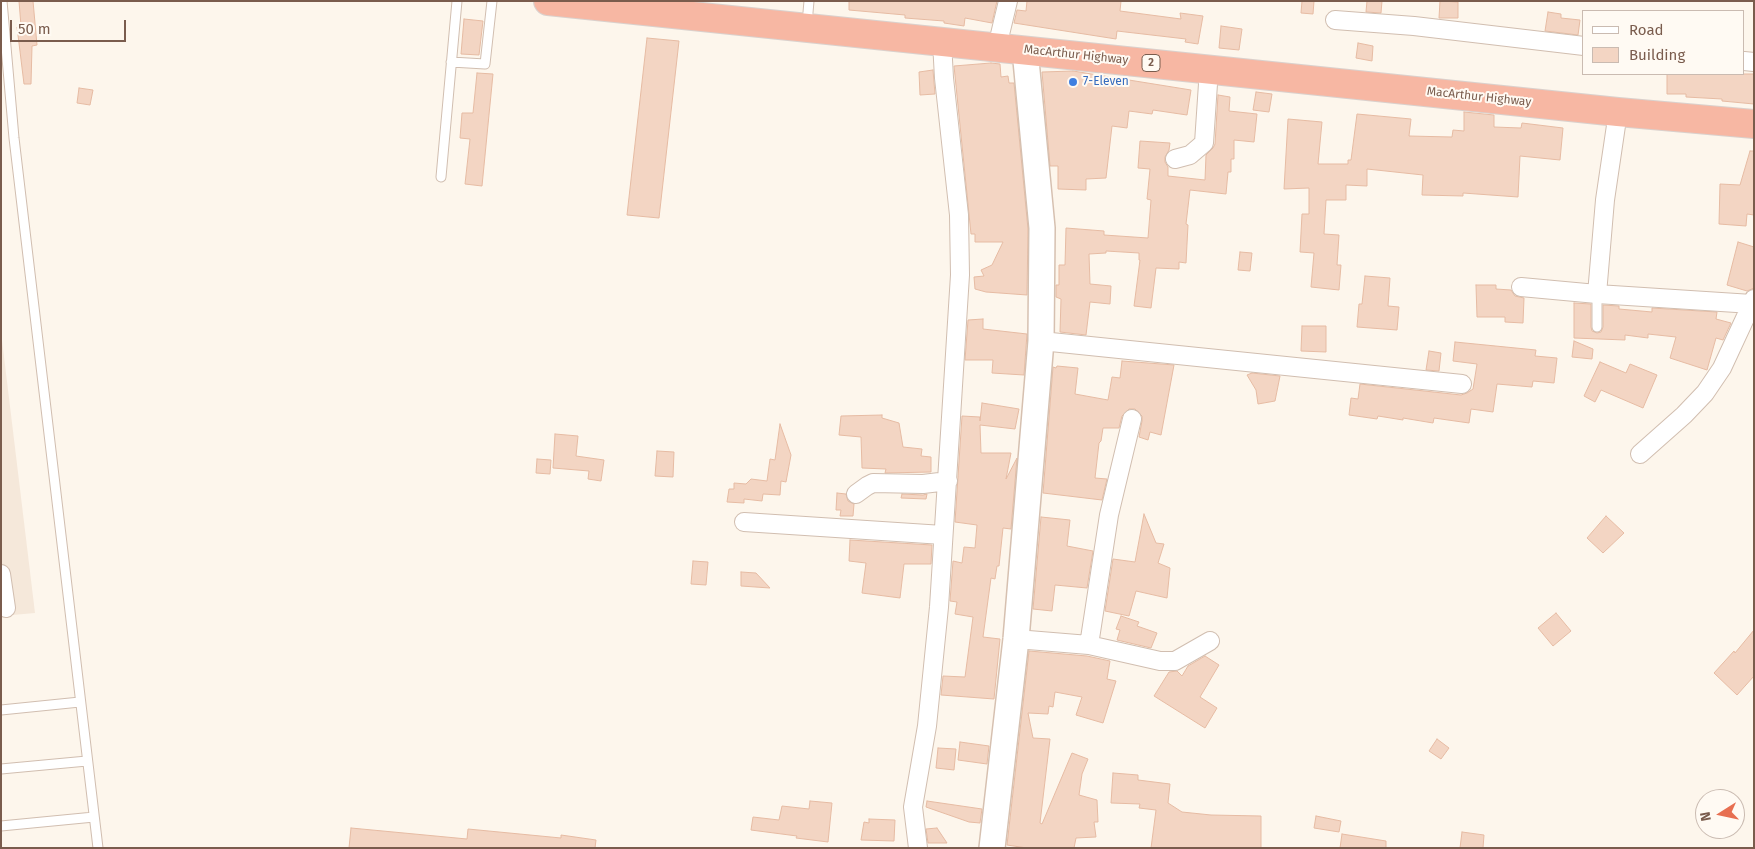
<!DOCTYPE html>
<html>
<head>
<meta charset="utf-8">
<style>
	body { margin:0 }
	#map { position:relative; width:1755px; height:849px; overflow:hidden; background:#fdf6ec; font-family:"Fira Sans",sans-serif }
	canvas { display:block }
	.frame { position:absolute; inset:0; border:2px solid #7a5c4d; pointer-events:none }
	.legend { position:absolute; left:1582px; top:10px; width:162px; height:65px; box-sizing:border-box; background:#fffaf3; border:1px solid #cabbb1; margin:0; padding:6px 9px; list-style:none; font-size:15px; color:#7a5c4d }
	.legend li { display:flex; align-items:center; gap:10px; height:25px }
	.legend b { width:25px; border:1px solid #cabbb1 }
	.north { position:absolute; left:1695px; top:789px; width:50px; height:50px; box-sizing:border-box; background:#fffaf3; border:1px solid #cabbb1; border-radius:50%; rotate:260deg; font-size:14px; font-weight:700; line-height:20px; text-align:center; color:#7a5c4d }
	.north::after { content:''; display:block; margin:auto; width:18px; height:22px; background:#e76f51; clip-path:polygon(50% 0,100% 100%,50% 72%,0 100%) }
	.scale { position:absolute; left:10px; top:20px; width:116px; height:22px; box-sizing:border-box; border:2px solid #7a5c4d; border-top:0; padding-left:6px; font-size:15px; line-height:18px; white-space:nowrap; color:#7a5c4d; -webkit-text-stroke:4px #fffaf3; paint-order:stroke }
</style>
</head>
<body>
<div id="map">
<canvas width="1755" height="849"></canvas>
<div class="frame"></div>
<ul class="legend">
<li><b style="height:6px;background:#fff"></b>Road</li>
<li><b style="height:14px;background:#f3d5c3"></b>Building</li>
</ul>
<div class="north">N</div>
<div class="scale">50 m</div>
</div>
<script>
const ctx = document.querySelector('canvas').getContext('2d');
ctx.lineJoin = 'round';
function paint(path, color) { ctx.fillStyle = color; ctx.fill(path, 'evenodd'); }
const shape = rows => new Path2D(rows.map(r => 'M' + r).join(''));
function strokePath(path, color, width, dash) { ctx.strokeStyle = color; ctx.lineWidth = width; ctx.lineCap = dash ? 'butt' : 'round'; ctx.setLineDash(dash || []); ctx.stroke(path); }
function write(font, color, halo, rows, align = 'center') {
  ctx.font = font + ' "Fira Sans",sans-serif'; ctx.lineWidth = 4; ctx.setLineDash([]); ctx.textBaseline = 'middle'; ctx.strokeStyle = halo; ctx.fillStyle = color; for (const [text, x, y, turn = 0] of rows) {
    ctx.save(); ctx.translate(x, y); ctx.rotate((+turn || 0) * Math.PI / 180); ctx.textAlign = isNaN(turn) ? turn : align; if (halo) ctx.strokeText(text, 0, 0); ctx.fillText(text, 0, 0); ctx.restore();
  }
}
paint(shape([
	[1,332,35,613,1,616]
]), '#f5e8da');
const building = shape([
	[19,1,33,1,37,45,32,46,31,84,24,84,17,27,21,26,19,1],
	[849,1,997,1,992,23,965,18,964,26,944,23,944,21,905,18,905,15,849,10,849,1],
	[1027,1,1121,1,1120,11,1181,19,1180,13,1203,16,1198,44,1185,42,1186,39,1117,31,1116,39,1014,23,1017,10,1026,11,1027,1],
	[1302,1,1314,1,1313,14,1301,13,1302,1],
	[1367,1,1382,1,1381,13,1366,12,1367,1],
	[1440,1,1458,2,1458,18,1439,18,1440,1],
	[1548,12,1561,14,1561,18,1580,20,1578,35,1545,31,1548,12],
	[464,19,483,21,479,55,461,54,464,19],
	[1221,26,1242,29,1239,50,1219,48,1221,26],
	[647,38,679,41,659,218,627,215,647,38],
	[1358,43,1373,46,1372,61,1356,58,1358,43],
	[991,63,1000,64,1001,77,1008,76,1009,83,1014,83,1028,229,1027,295,986,292,975,289,974,277,984,276,981,270,992,265,1003,242,975,242,975,234,971,234,954,66,991,63],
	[933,70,935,94,920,95,919,72,933,70],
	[1073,71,1191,90,1187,115,1153,110,1152,114,1129,111,1127,128,1112,126,1106,178,1086,179,1086,190,1058,189,1058,166,1050,166,1042,72,1073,71],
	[477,73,493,74,482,186,465,184,470,139,460,138,462,113,473,113,477,73],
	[1667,74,1754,74,1754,104,1722,101,1722,99,1686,97,1686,94,1667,94,1667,74],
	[79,88,93,90,90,105,77,103,79,88],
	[1256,92,1272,94,1269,112,1253,110,1256,92],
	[1218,95,1230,97,1229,111,1257,114,1254,142,1234,140,1234,159,1231,159,1231,172,1228,172,1226,194,1190,190,1186,224,1188,225,1186,263,1179,262,1179,269,1156,268,1151,308,1134,306,1140,260,1139,260,1139,253,1106,251,1106,253,1089,254,1090,284,1111,286,1110,304,1090,302,1086,335,1060,332,1061,299,1056,297,1056,285,1059,285,1059,265,1065,265,1066,228,1104,231,1104,235,1148,238,1151,200,1147,199,1150,169,1138,168,1140,141,1170,143,1169,150,1165,157,1165,162,1168,167,1168,176,1205,180,1206,155,1213,148,1215,144,1218,95],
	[1464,112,1494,115,1494,127,1521,128,1522,123,1563,128,1560,160,1520,156,1518,197,1463,193,1463,196,1422,195,1423,175,1367,169,1367,186,1346,185,1346,200,1326,200,1324,234,1339,235,1337,265,1341,265,1339,290,1311,287,1314,253,1300,252,1302,214,1309,214,1309,188,1284,189,1288,119,1322,122,1318,164,1348,164,1348,160,1351,160,1357,114,1411,119,1409,136,1452,137,1453,130,1464,131,1464,112],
	[1750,151,1754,151,1754,215,1747,214,1746,226,1719,224,1720,184,1740,185,1750,151],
	[1738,242,1754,247,1754,288,1747,291,1727,285,1738,242],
	[1240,252,1252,253,1250,271,1238,270,1240,252],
	[1365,276,1390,278,1388,306,1399,307,1397,330,1357,327,1359,304,1362,304,1365,276],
	[1476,285,1496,285,1496,289,1511,290,1515,296,1524,298,1523,323,1505,322,1505,317,1477,317,1476,285],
	[1574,303,1591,304,1591,327,1592,331,1597,333,1601,332,1603,327,1603,305,1619,306,1619,309,1652,312,1652,308,1717,312,1716,319,1731,323,1723,340,1716,338,1707,370,1670,358,1676,337,1648,334,1648,338,1625,335,1625,340,1574,338,1574,303],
	[983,319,983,329,1027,334,1024,375,992,373,993,360,965,360,968,320,983,319],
	[1302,326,1326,326,1326,352,1301,351,1302,326],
	[1574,341,1593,349,1592,359,1572,357,1574,341],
	[1455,342,1536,350,1535,356,1557,358,1554,383,1533,381,1532,387,1497,384,1493,412,1471,409,1469,423,1434,418,1433,423,1403,418,1403,420,1378,416,1377,419,1349,415,1351,398,1358,399,1360,384,1461,395,1467,393,1473,389,1477,364,1453,361,1455,342],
	[1429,351,1441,353,1439,371,1426,370,1429,351],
	[1122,361,1174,365,1161,435,1150,432,1148,440,1139,437,1142,421,1142,416,1135,409,1129,409,1122,416,1119,428,1103,428,1101,441,1099,443,1095,478,1107,479,1102,500,1043,493,1053,367,1056,368,1057,366,1078,368,1075,394,1108,400,1112,377,1120,378,1122,361],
	[1600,362,1626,373,1630,364,1657,375,1643,408,1601,390,1595,402,1584,396,1600,362],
	[1252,373,1280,376,1275,401,1258,404,1256,390,1247,375,1252,373],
	[982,403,1019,409,1015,429,980,425,981,453,1011,453,1006,479,1017,458,1011,529,1003,528,999,566,997,566,995,579,991,578,983,637,1000,639,994,699,941,695,943,676,965,677,973,617,955,614,957,602,950,601,953,561,962,563,964,547,975,548,977,525,955,522,962,416,980,417,980,421,982,403],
	[882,415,882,418,899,423,903,447,922,449,921,456,931,457,931,472,885,473,886,469,862,468,861,437,839,435,841,416,882,415],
	[780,424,791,455,786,482,781,481,780,495,763,494,762,501,744,499,744,503,727,502,729,489,734,489,734,483,746,484,751,479,767,481,770,459,775,460,780,424],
	[555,434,578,436,576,456,604,460,601,481,588,479,589,471,553,468,555,434],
	[657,451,674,452,673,477,655,476,657,451],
	[537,459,551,460,550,474,536,473,537,459],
	[837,493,846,494,848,501,854,504,853,516,840,516,841,510,836,510,837,493],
	[902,494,923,495,927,494,926,499,901,498,902,494],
	[1144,514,1156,543,1164,544,1158,563,1170,568,1167,598,1136,591,1129,616,1105,611,1113,559,1135,562,1144,514],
	[1606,516,1624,533,1603,553,1587,538,1606,516],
	[1041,517,1070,520,1067,546,1093,551,1087,588,1055,585,1052,611,1033,609,1041,517],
	[850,540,932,545,931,564,904,564,900,598,862,593,866,563,849,561,850,540],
	[693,561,708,562,706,585,691,584,693,561],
	[741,572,756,573,770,588,741,586,741,572],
	[1556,613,1571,631,1553,646,1538,628,1556,613],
	[1121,616,1139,622,1137,626,1157,633,1151,648,1117,640,1120,630,1116,629,1121,616],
	[1754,630,1754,676,1737,695,1714,673,1734,651,1735,653,1754,630],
	[1029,651,1087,656,1110,661,1107,679,1116,681,1103,723,1076,715,1082,697,1055,692,1053,707,1049,706,1048,714,1028,713,1033,738,1050,739,1040,823,1042,824,1072,753,1088,759,1082,774,1079,795,1097,800,1098,822,1094,822,1096,837,1076,838,1074,848,1027,848,1007,845,1029,651],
	[1205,656,1219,665,1200,697,1217,708,1205,728,1154,696,1169,672,1177,671,1182,676,1188,666,1205,656],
	[1437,739,1449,748,1441,759,1429,751,1437,739],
	[960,742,989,746,987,764,958,760,960,742],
	[938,748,956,749,954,770,936,768,938,748],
	[1113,773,1138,775,1138,780,1170,784,1168,803,1182,812,1211,815,1261,816,1261,848,1151,848,1156,810,1139,808,1140,804,1111,803,1113,773],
	[810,801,832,803,828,842,796,838,797,836,751,830,753,817,779,820,782,806,809,809,810,801],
	[927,801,982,809,980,823,969,822,926,807,927,801],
	[1316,816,1341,821,1339,832,1314,828,1316,816],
	[869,819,895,820,894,841,861,840,864,822,869,823,869,819],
	[351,828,467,839,468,829,561,838,561,835,596,840,595,848,349,848,351,828],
	[937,828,947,843,928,843,926,829,937,828],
	[1462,832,1484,835,1483,848,1460,848,1462,832],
	[1342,834,1386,841,1386,848,1340,848,1342,834]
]);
paint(building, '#f3d5c3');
strokePath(building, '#e6bba3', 1);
const lane = shape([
	[2,1,14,138,98,848],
	[807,24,809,1],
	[451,62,485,64,492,1],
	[441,177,457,1],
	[1597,294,1597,327],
	[1,710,80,702],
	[1,769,87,761],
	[1,826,94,817]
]);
const street = shape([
	[1335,20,1414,26,1584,46],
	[997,47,1008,1],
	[1744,61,1754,62],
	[1175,159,1190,155,1204,143,1209,69],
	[1521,287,1597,294,1752,304],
	[1597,294,1605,200,1618,112],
	[1041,341,1462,384],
	[1640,454,1684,415,1705,393,1722,368,1754,299],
	[856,494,867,486,873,483,923,484,948,481],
	[744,522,943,535],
	[1,574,6,608],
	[1016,639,1089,645,1160,661,1175,661,1210,641],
	[1089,645,1109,515,1132,419],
	[918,848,913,807,927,726,939,607,960,275,959,215,944,78,942,42]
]);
const secondary = shape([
	[992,848,1016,639,1041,341,1042,228,1025,50]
]);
const highway = shape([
	[548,1,1618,112,1754,124]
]);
strokePath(lane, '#d1beb0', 11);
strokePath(street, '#d1beb0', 20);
strokePath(secondary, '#d6c0b0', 28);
strokePath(highway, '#dad1cd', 30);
strokePath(lane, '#fff', 9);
strokePath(street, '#fff', 18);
strokePath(secondary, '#fff', 25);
strokePath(highway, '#f7b7a3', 28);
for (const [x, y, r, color] of [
	[1073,82,5,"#3f7fe0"]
]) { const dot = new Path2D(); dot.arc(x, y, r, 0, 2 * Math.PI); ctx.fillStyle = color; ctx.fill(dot); strokePath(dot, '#fffaf3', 2); }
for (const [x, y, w] of [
	[1151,63,18]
]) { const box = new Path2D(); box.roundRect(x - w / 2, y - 8.5, w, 17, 4); ctx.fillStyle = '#fffaf3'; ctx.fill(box); strokePath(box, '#7a5c4d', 1); }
write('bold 11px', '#7a5c4d', null, [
	["2",1151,63]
]);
write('12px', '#7a5c4d', '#fffaf3', [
	["MacArthur Highway",1076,55,6],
	["MacArthur Highway",1479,97,6]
]);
write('12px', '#366cbe', '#fffaf3', [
	["7-Eleven",1083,82]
], 'left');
</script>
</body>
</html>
